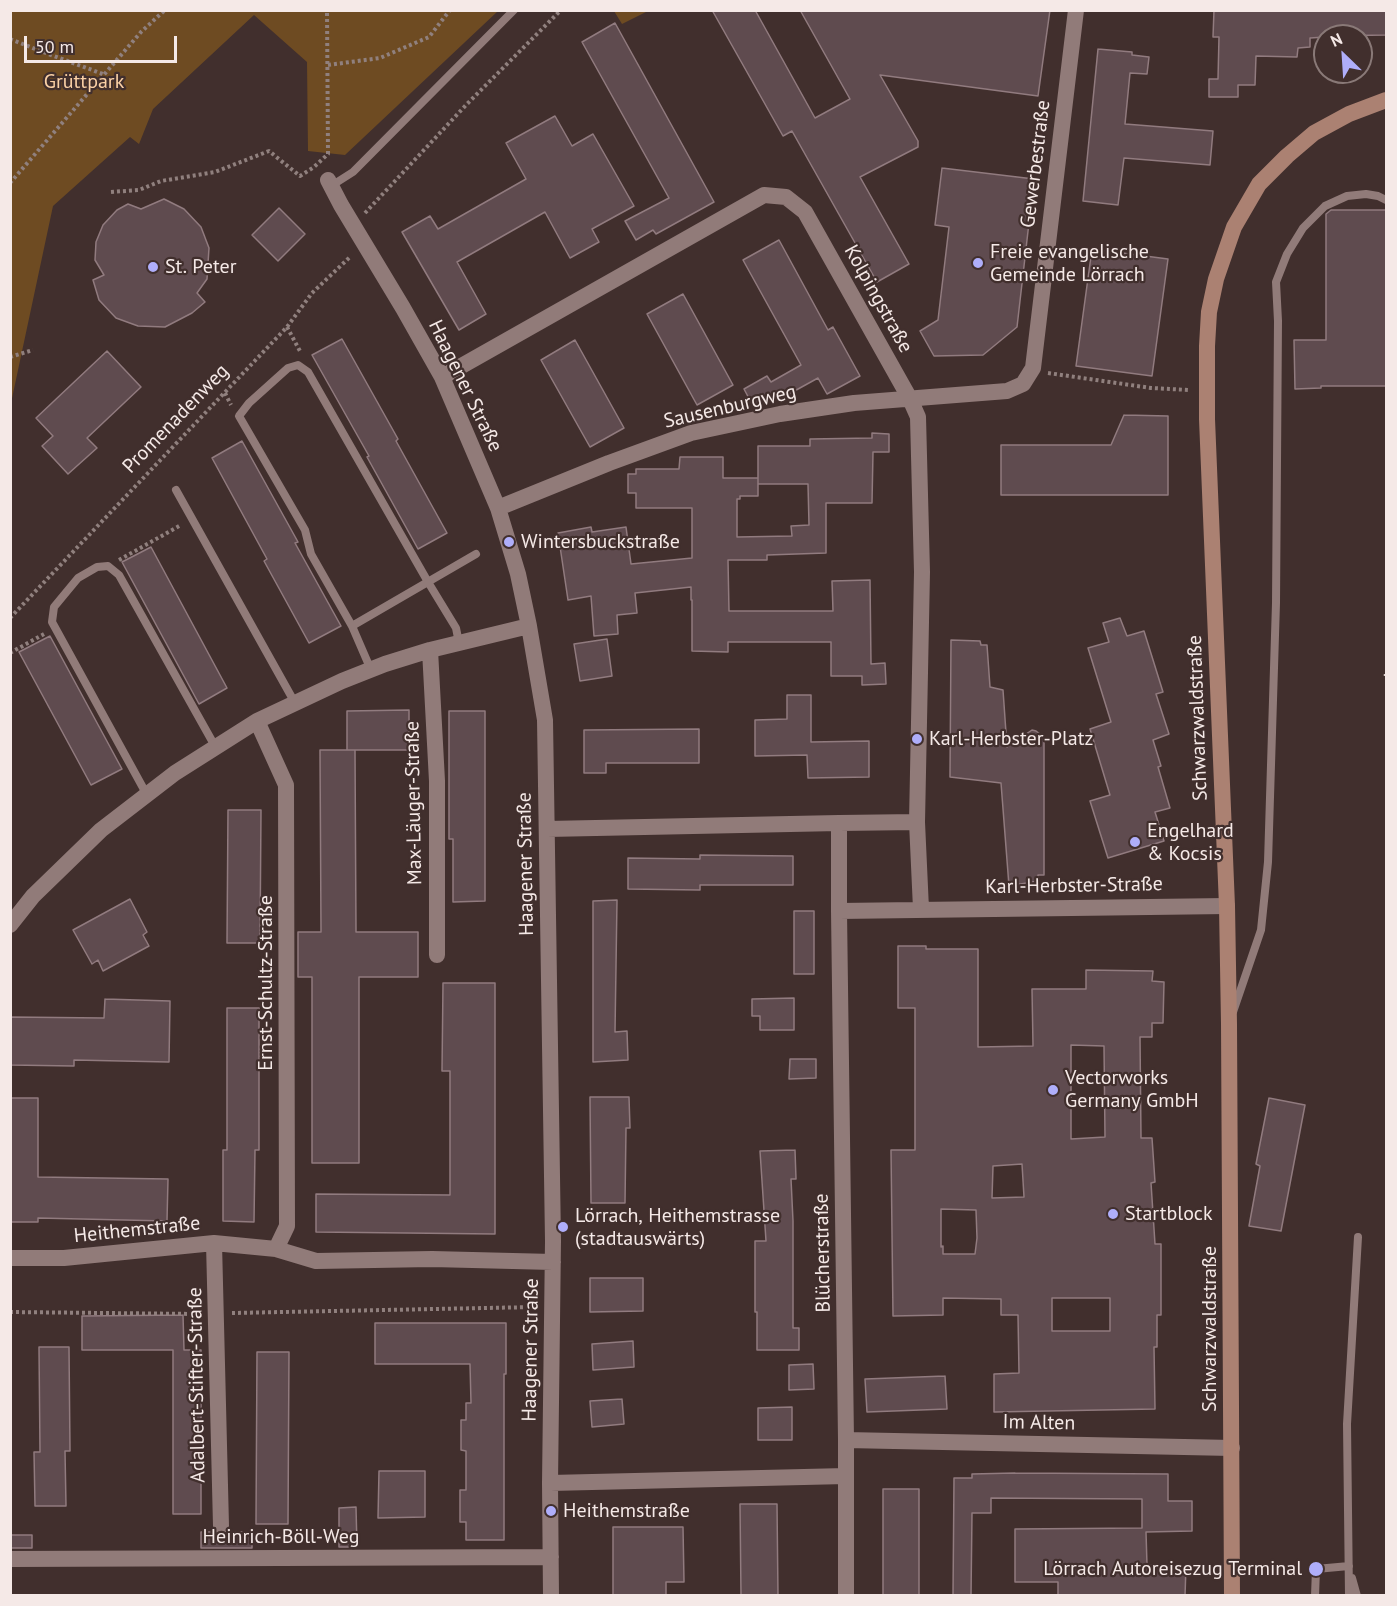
<!DOCTYPE html>
<html>
<head>
<meta charset="utf-8">
<style>
	body { margin:0 }
	#map { position:relative; width:1397px; height:1606px; overflow:hidden; background:#412f2d; font-family:"PT Sans",sans-serif }
	canvas { display:block }
	.frame { position:absolute; inset:0; border:12px solid #f5e9e7; pointer-events:none }
	.north { position:absolute; left:1313px; top:24px; width:60px; height:60px; box-sizing:border-box; background:#412f2d; border:2px solid #897977; border-radius:50%; rotate:335deg; font-size:16px; font-weight:700; line-height:24px; text-align:center; color:#f5e9e7 }
	.north::after { content:''; display:block; margin:auto; width:21px; height:27px; background:#afaefa; clip-path:polygon(50% 0,100% 100%,50% 72%,0 100%) }
	.scale { position:absolute; left:24px; top:36px; width:153px; height:27px; box-sizing:border-box; border:3px solid #f5e9e7; border-top:0; padding-left:8px; font-size:18px; line-height:21px; white-space:nowrap; color:#f5e9e7; -webkit-text-stroke:4px #412f2d; paint-order:stroke }
</style>
</head>
<body>
<div id="map">
<canvas width="1397" height="1606"></canvas>
<div class="frame"></div>
<div class="north">N</div>
<div class="scale">50 m</div>
</div>
<script>
const ctx = document.querySelector('canvas').getContext('2d');
ctx.lineJoin = 'round';
function paint(path, color) { ctx.fillStyle = color; ctx.fill(path, 'evenodd'); }
const shape = rows => new Path2D(rows.map(r => 'M' + r).join(''));
function strokePath(path, color, width, dash) { ctx.strokeStyle = color; ctx.lineWidth = width; ctx.lineCap = dash ? 'butt' : 'round'; ctx.setLineDash(dash || []); ctx.stroke(path); }
function write(font, color, halo, rows, align = 'center') {
  ctx.font = font + ' "PT Sans",sans-serif'; ctx.lineWidth = 4.5; ctx.setLineDash([]); ctx.textBaseline = 'middle'; ctx.strokeStyle = halo; ctx.fillStyle = color; for (const [text, x, y, turn = 0] of rows) {
    ctx.save(); ctx.translate(x, y); ctx.rotate((+turn || 0) * Math.PI / 180); ctx.textAlign = isNaN(turn) ? turn : align; if (halo) ctx.strokeText(text, 0, 0); ctx.fillText(text, 0, 0); ctx.restore();
  }
}
paint(shape([
	[11,10,498,10,498,11,345,155,308,151,307,62,254,15,153,109,139,144,130,137,53,206,11,403],
	[614,11,648,11,622,24]
]), '#6e4b22');
const building = shape([
	[712,10,755,10,815,118,850,99,800,10,1050,10,1038,96,880,75,918,141,918,147,860,177,909,264,877,282,792,131,783,136,712,10],
	[1214,10,1386,10,1386,35,1325,36,1325,37,1310,38,1310,47,1298,48,1297,57,1256,56,1255,85,1238,85,1238,97,1209,97,1209,79,1218,79,1219,37,1213,37,1214,10],
	[615,23,714,202,656,234,653,230,636,240,625,221,669,198,582,42,615,23],
	[1098,49,1132,52,1132,55,1149,57,1147,74,1130,73,1125,124,1213,131,1210,165,1124,158,1118,205,1083,201,1098,49],
	[555,116,572,146,593,134,634,206,592,229,599,242,570,258,545,212,457,262,486,314,459,330,402,232,430,216,438,229,526,179,506,143,555,116],
	[942,168,1034,179,1017,327,983,355,934,356,920,331,938,320,949,227,935,225,942,168],
	[164,199,184,209,201,227,209,248,207,279,197,293,205,302,192,313,165,327,138,326,116,318,99,300,93,280,104,275,95,260,96,242,103,225,117,210,128,204,141,209,164,199],
	[279,208,305,234,278,261,252,235,279,208],
	[1331,210,1386,210,1386,386,1321,386,1321,388,1295,389,1294,340,1326,340,1326,214,1331,210],
	[779,240,828,330,833,327,860,376,827,394,818,378,780,399,777,393,753,406,744,389,767,376,771,382,801,365,743,260,779,240],
	[1092,249,1168,259,1152,376,1076,366,1092,249],
	[683,294,733,385,697,405,647,314,683,294],
	[342,339,398,439,396,441,447,533,418,549,367,457,369,456,312,355,342,339],
	[575,340,624,428,590,447,541,360,575,340],
	[107,351,141,387,87,438,97,448,68,474,42,446,53,436,36,418,107,351],
	[1124,415,1168,416,1168,495,1001,495,1001,445,1111,445,1124,415],
	[872,433,889,434,889,452,873,452,872,503,826,503,826,553,767,555,767,560,728,560,729,611,833,611,832,581,870,580,871,664,885,663,886,684,862,685,862,676,831,676,831,642,728,642,728,652,692,651,692,600,691,600,691,587,635,593,637,613,617,615,618,634,594,636,591,596,568,600,558,533,591,527,592,532,626,527,631,564,692,558,692,508,636,508,636,493,628,493,628,474,636,474,636,469,679,469,680,457,723,457,723,478,758,478,758,496,740,496,740,499,737,499,737,537,792,536,791,526,809,525,808,484,758,484,758,446,810,446,810,439,872,438,872,433],
	[242,441,298,542,295,543,341,626,309,643,264,561,267,559,212,458,242,441],
	[151,547,227,688,199,704,122,562,151,547],
	[1120,618,1127,636,1144,631,1163,692,1156,694,1169,734,1153,740,1161,766,1158,767,1170,808,1155,812,1164,841,1108,858,1090,801,1110,795,1090,729,1111,722,1088,648,1109,642,1103,623,1120,618],
	[50,636,122,769,91,785,19,652,50,636],
	[607,639,612,676,580,681,574,644,607,639],
	[951,640,980,641,981,645,987,645,990,687,1003,690,1007,747,1032,730,1036,731,1044,737,1044,875,1038,875,1038,881,1009,886,1001,783,950,777,951,640],
	[787,695,811,695,811,742,869,741,869,777,808,778,807,755,755,756,755,720,787,719,787,695],
	[409,710,409,750,347,750,347,711,409,710],
	[449,711,485,711,485,901,453,902,453,839,449,839,449,711],
	[699,729,699,763,606,763,606,773,584,773,584,730,699,729],
	[320,750,355,750,356,932,418,932,418,977,359,977,359,1163,312,1163,312,977,298,977,298,932,321,932,320,750],
	[228,810,261,810,260,943,227,943,228,810],
	[700,855,793,856,793,885,700,885,700,890,628,889,628,858,700,859,700,855],
	[130,899,147,932,143,935,149,946,103,971,98,960,92,964,73,930,130,899],
	[617,900,615,1032,627,1031,628,1060,593,1062,593,901,617,900],
	[794,911,814,911,814,974,794,974,794,911],
	[898,946,926,946,926,949,978,949,978,1047,1033,1046,1032,989,1086,989,1086,970,1153,971,1152,981,1164,982,1163,1023,1152,1023,1152,1037,1140,1037,1141,1138,1152,1138,1155,1182,1151,1183,1155,1244,1161,1244,1161,1315,1157,1315,1157,1347,1154,1347,1155,1409,994,1412,994,1374,1019,1373,1018,1315,1001,1315,1001,1299,943,1298,943,1315,893,1316,891,1150,915,1150,915,1008,898,1008,898,946],
	[1071,1045,1104,1046,1105,1137,1071,1139,1071,1045],
	[1022,1164,1024,1197,992,1198,993,1166,1022,1164],
	[941,1209,976,1210,977,1238,975,1254,943,1254,943,1246,941,1247,941,1209],
	[1052,1298,1110,1298,1110,1331,1052,1331,1052,1298],
	[443,983,495,983,495,1234,316,1232,316,1194,450,1195,450,1071,442,1071,443,983],
	[794,998,794,1030,760,1030,760,1016,752,1016,752,999,794,998],
	[105,999,170,1001,169,1062,74,1060,74,1066,10,1065,10,1017,104,1018,105,999],
	[227,1008,259,1008,259,1150,255,1150,254,1222,223,1221,223,1150,227,1150,227,1008],
	[790,1059,816,1059,816,1078,789,1079,790,1059],
	[590,1097,629,1097,630,1128,626,1128,625,1203,591,1203,590,1097],
	[10,1098,38,1098,38,1177,168,1179,167,1221,38,1218,38,1222,10,1222,10,1098],
	[1269,1098,1305,1105,1281,1231,1249,1226,1260,1166,1256,1164,1269,1098],
	[795,1150,796,1179,791,1179,793,1221,793,1328,799,1328,799,1350,757,1350,757,1312,755,1312,755,1241,766,1241,760,1151,795,1150],
	[590,1278,643,1278,643,1311,590,1312,590,1278],
	[183,1315,184,1350,201,1350,201,1514,173,1514,173,1350,82,1350,82,1316,183,1315],
	[375,1323,506,1323,506,1374,504,1374,504,1540,466,1540,466,1522,460,1522,460,1490,466,1490,466,1451,461,1450,461,1420,466,1420,466,1403,471,1403,470,1364,375,1364,375,1323],
	[633,1341,634,1367,593,1370,592,1344,633,1341],
	[39,1347,69,1347,70,1451,65,1451,66,1506,35,1506,34,1452,40,1452,39,1347],
	[257,1352,289,1352,288,1524,256,1524,257,1352],
	[813,1364,814,1389,789,1390,789,1365,813,1364],
	[945,1376,947,1409,867,1412,865,1379,945,1376],
	[622,1399,624,1424,592,1427,590,1401,622,1399],
	[792,1407,792,1440,758,1440,758,1408,792,1407],
	[379,1471,425,1471,425,1517,378,1518,379,1471],
	[1015,1473,1168,1474,1168,1501,1192,1501,1192,1531,1146,1532,1147,1565,1186,1566,1185,1596,1058,1596,1058,1582,1015,1582,1015,1529,1142,1528,1142,1499,991,1498,991,1513,972,1513,971,1596,953,1596,954,1478,972,1478,972,1474,1015,1473],
	[883,1489,919,1489,919,1596,883,1596,883,1489],
	[740,1504,777,1504,778,1596,741,1596,740,1504],
	[356,1507,357,1547,339,1547,339,1508,356,1507],
	[613,1527,683,1527,684,1582,666,1582,666,1596,613,1596,613,1527],
	[201,1532,213,1532,221,1536,226,1535,229,1532,252,1532,252,1548,201,1548,201,1532],
	[10,1535,32,1535,32,1548,10,1548,10,1535]
]);
paint(building, '#5f4b4f');
strokePath(building, '#917b7f', 1.5);
strokePath(shape([
	[10,39,43,52,103,74],
	[328,65,380,58,429,37,450,10],
	[10,183,141,32,165,10],
	[111,192,139,190,161,181,215,172,269,151,300,176,314,167,328,154,327,10],
	[365,213,467,104,561,10],
	[287,327,301,353],
	[10,357,33,350],
	[1048,373,1151,388,1189,390],
	[225,393,231,405],
	[119,560,181,525],
	[10,618,287,327,312,293,351,256],
	[10,653,44,634],
	[10,1312,198,1314],
	[232,1313,536,1307]
]), '#90807e', 4, [3, 3]);
strokePath(shape([
	[331,186,353,172,514,10],
	[176,490,295,703],
	[352,626,476,554],
	[371,670,352,626,311,554,305,530,239,416,249,403,288,368,298,365,308,372,428,582,456,628,459,643],
	[147,795,52,622,54,607,78,578,97,567,108,566,119,575,216,748],
	[1233,1012,1261,930,1268,862,1276,603,1278,321,1276,282,1287,254,1303,228,1325,206,1347,196,1366,194,1378,196,1386,200],
	[1352,1578,1357,1596],
	[1315,1596,1316,1569,1349,1566],
	[1349,1596,1347,1424,1358,1237]
]), '#917b79', 8);
strokePath(shape([
	[328,180,341,205,403,308,442,377,498,508,518,574,529,626,545,720,553,1241,550,1483,551,1596],
	[442,377,764,195,786,197,805,212,910,399,918,417,922,572,917,822,921,909],
	[498,508,609,463,691,433,780,414,854,403,1007,391,1023,384,1033,368,1076,10],
	[430,650,437,781,437,955],
	[257,721,286,785,287,1226,276,1249],
	[917,822,839,823,839,911,1227,906],
	[547,829,839,823],
	[839,911,846,1440,846,1596],
	[10,925,33,896,101,830,175,773,257,721,342,681,385,664,430,650,529,626],
	[214,1243,221,1526],
	[10,1258,64,1258,214,1243,276,1249,316,1261,432,1259,553,1262],
	[846,1440,1232,1448],
	[550,1483,846,1476],
	[10,1559,551,1557]
]), '#917b79', 16);
strokePath(shape([
	[1232,1596,1229,1024,1227,906,1207,419,1207,346,1209,312,1216,279,1234,227,1259,184,1287,156,1314,133,1349,114,1386,100]
]), '#ab8172', 16);
strokePath(shape([
	[1386,676,1386,674]
]), '#dacdcb', 4.5, [8, 8]);
for (const [x, y, r, color] of [
	[978,263,6,"#afaefa"],
	[153,267,6,"#afaefa"],
	[509,542,6,"#afaefa"],
	[917,739,6,"#afaefa"],
	[1135,842,6,"#afaefa"],
	[1053,1090,6,"#afaefa"],
	[1113,1214,6,"#afaefa"],
	[563,1227,6,"#afaefa"],
	[551,1511,6,"#afaefa"],
	[1316,1569,8,"#afaefa"]
]) { const dot = new Path2D(); dot.arc(x, y, r, 0, 2 * Math.PI); ctx.fillStyle = color; ctx.fill(dot); strokePath(dot, '#412f2d', 2); }
write('20px', '#fbd1a6', '#412f2d', [
	["Grüttpark",84,82]
]);
write('20px', '#f5e9e7', '#412f2d', [
	["Gewerbestraße",1036,164,-83],
	["Kolpingstraße",878,299,61],
	["Haagener Straße",465,386,64],
	["Sausenburgweg",730,407,-13],
	["Promenadenweg",176,419,-46],
	["Schwarzwaldstraße",1198,718,-92],
	["Max-Läuger-Straße",414,803,-91],
	["Haagener Straße",526,864,-91],
	["Karl-Herbster-Straße",1074,886,-1],
	["Ernst-Schultz-Straße",266,983,-90],
	["Heithemstraße",137,1230,-6],
	["Blücherstraße",823,1253,-91],
	["Schwarzwaldstraße",1210,1329,-90],
	["Haagener Straße",531,1350,-89],
	["Adalbert-Stifter-Straße",197,1385,-91],
	["Im Alten",1039,1423,1],
	["Heinrich-Böll-Weg",281,1537]
]);
write('20px', '#f5e9e7', '#412f2d', [
	["Freie evangelische",990,252],
	["Gemeinde Lörrach",990,275],
	["St. Peter",165,267],
	["Wintersbuckstraße",521,542],
	["Karl-Herbster-Platz",929,739],
	["Engelhard",1147,831],
	["& Kocsis",1147,854],
	["Vectorworks",1065,1078],
	["Germany GmbH",1065,1101],
	["Startblock",1125,1214],
	["Lörrach, Heithemstrasse",575,1216],
	["(stadtauswärts)",575,1239],
	["Heithemstraße",563,1511],
	["Lörrach Autoreisezug Terminal",1302,1569,"right"]
], 'left');
</script>
</body>
</html>
